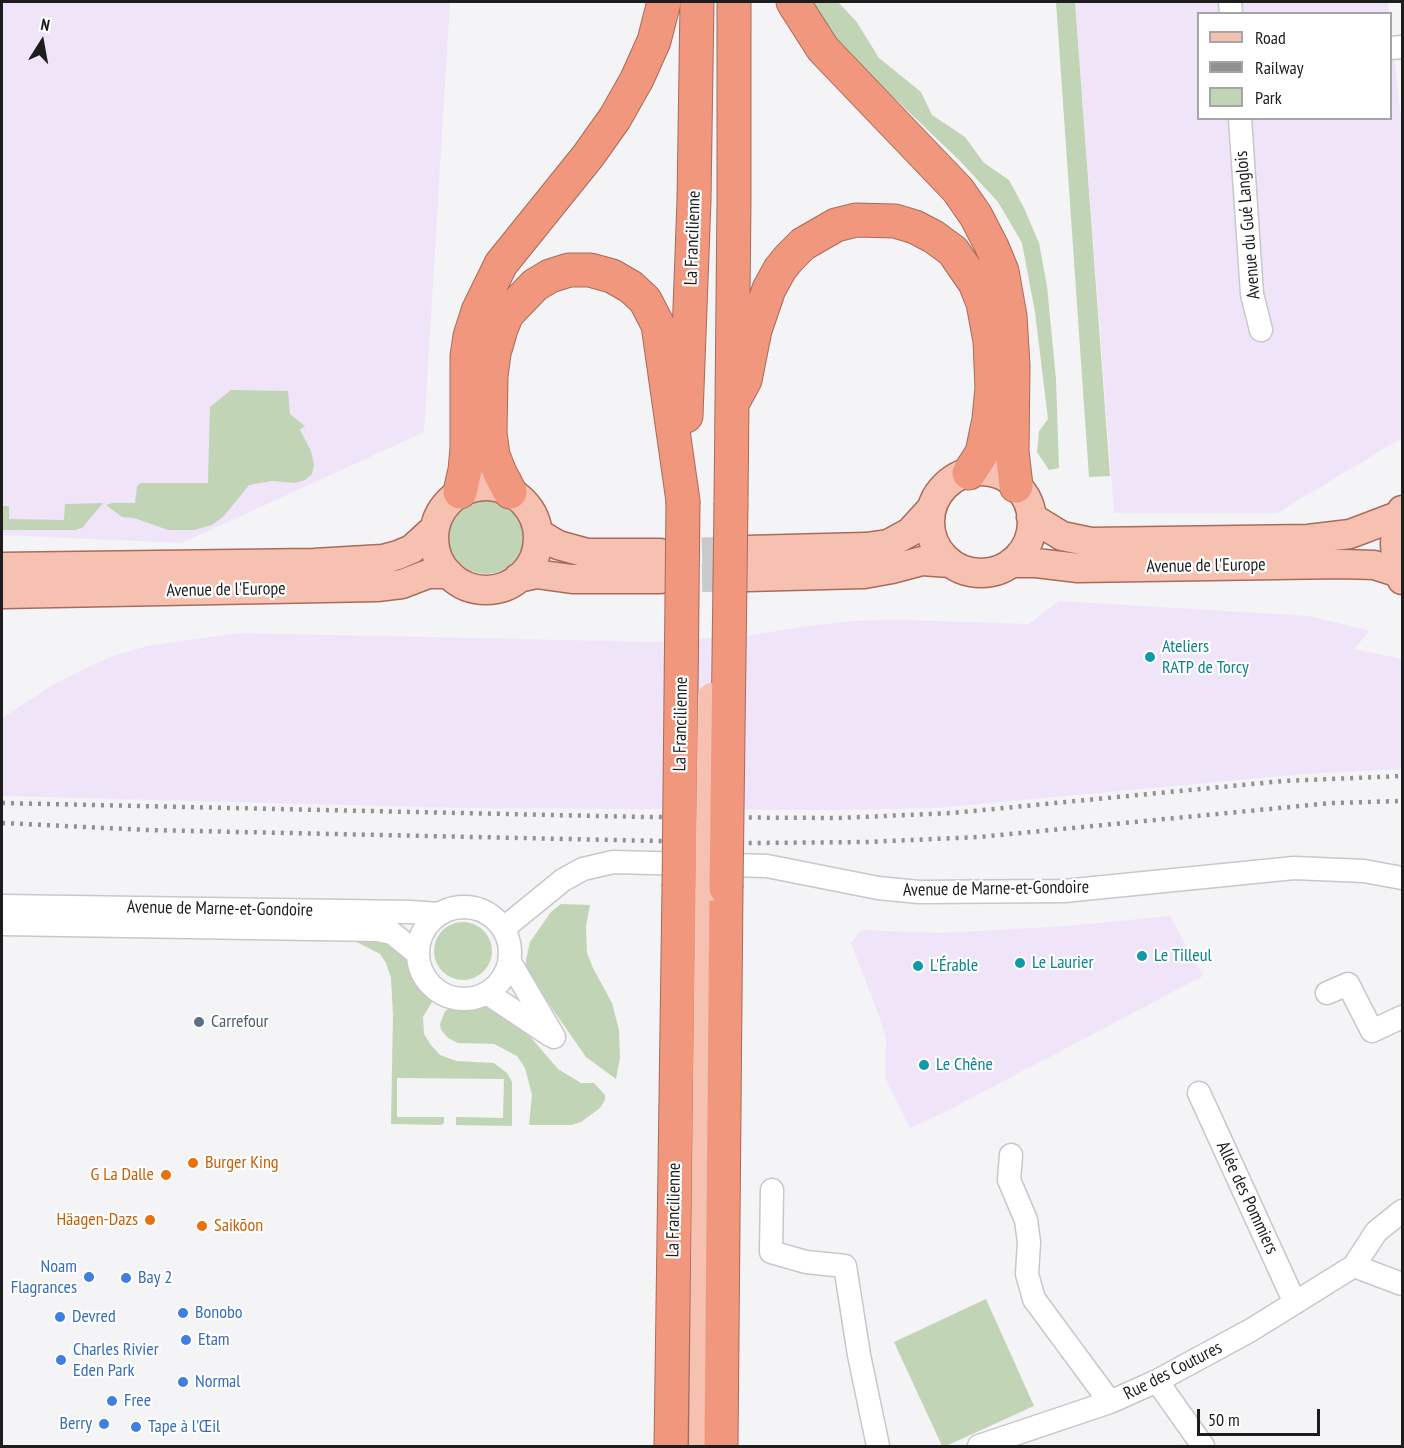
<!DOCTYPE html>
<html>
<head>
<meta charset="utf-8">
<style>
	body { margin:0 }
	#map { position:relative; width:1404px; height:1448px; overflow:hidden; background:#f4f3f6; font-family:"PT Sans Narrow",sans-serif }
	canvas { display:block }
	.frame { position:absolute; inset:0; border:3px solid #1d1d1e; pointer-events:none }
	.legend { position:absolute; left:1197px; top:12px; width:195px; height:108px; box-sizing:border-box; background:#fff; border:2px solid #a5a5a5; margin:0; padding:8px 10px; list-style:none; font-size:18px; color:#1d1d1e }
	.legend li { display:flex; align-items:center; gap:12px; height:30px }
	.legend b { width:30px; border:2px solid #a5a5a5 }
	.north { position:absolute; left:12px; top:12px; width:60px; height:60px; -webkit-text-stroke:4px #fff; paint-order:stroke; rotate:11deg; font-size:16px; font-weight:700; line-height:24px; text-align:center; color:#1d1d1e }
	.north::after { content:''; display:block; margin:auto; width:21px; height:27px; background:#1d1d1e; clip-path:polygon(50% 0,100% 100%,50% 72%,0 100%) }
	.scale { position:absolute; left:1197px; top:1409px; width:123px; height:27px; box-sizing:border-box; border:3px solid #1d1d1e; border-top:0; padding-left:8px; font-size:18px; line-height:21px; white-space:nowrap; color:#1d1d1e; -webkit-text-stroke:4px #fff; paint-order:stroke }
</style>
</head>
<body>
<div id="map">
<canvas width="1404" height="1448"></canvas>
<div class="frame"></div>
<ul class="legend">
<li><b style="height:8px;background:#f7c1b1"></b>Road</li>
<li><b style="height:8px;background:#919092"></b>Railway</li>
<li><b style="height:16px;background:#c2d4b6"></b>Park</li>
</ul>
<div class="north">N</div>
<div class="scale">50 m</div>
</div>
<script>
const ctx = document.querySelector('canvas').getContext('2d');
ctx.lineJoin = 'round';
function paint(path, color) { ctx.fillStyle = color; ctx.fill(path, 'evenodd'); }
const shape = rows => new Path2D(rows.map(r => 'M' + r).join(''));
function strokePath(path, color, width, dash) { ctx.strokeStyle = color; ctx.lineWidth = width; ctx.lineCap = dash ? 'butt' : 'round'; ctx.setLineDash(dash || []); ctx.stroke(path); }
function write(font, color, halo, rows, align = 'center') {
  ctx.font = font + ' "PT Sans Narrow",sans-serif'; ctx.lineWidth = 4.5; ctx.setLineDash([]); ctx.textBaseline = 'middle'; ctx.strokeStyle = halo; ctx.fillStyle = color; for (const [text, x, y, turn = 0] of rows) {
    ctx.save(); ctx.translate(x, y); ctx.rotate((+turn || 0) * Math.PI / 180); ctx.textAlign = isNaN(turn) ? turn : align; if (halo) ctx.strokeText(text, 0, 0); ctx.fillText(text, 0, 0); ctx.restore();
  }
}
paint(shape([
	[2,2,450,2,424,432,182,543,2,535],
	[1075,2,1388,2,1389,13,1198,14,1198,118,1390,118,1391,31,1402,125,1402,438,1277,513,1114,513],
	[1059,601,1309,616,1370,631,1354,649,1402,659,1402,769,1303,774,936,808,829,810,463,808,2,796,2,718,51,686,82,670,113,656,147,646,239,633,655,642,746,636,801,627,853,621,900,620,1029,624],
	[1170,916,1203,976,943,1113,910,1128,885,1077,886,1039,882,1024,851,943,861,930,941,933,1067,926]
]), '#f0e4f9');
paint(shape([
	[813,2,838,2,856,21,879,58,921,92,932,115,965,137,984,163,1009,180,1024,208,1039,243,1047,286,1056,379,1059,468,1049,470,1037,452,1039,431,1048,419,1035,312,1022,243,998,202,960,161,840,46],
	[1056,2,1075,2,1110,476,1089,477],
	[231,390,288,391,290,414,305,426,300,430,311,451,314,465,312,474,305,480,295,483,272,481,249,485,224,516,212,525,194,530,168,530,134,518,122,517,106,505,112,503,135,503,137,486,141,483,208,483,210,407],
	'449 537a37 37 0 1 1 74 0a37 37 0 1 1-74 0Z',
	[103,503,82,528,75,530,2,530,2,506,9,506,9,519,64,520,65,504],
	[561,904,590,905,586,926,587,953,593,968,612,1003,619,1030,620,1058,616,1079,586,1057,526,971,526,960,530,942,551,912],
	'434 951a29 29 0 1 1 58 0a29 29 0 1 1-58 0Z',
	[385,939,408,955,417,978,435,997,423,1017,424,1034,431,1045,440,1055,445,1057,457,1061,494,1063,507,1073,512,1082,512,1126,456,1125,456,1117,503,1118,504,1079,397,1078,397,1117,444,1117,444,1123,441,1125,391,1124,393,1015,391,978,386,963,380,954,355,941],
	[487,1003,520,1025,558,1069,581,1083,594,1083,605,1095,605,1100,600,1108,581,1122,571,1125,529,1125,532,1095,525,1068,517,1056,494,1044,458,1043,448,1038,441,1030,440,1024,445,1011,457,1005,465,1007],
	[986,1299,1034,1406,946,1446,942,1446,894,1342]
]), '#c2d4b6');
strokePath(shape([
	[660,553,747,550],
	[660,579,747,577]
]), '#c9c8cb', 28, [28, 14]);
const minor = shape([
	[1230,2,1231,14],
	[1390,48,1402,47],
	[1240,118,1252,294,1261,330],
	[2,906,411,912,439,914],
	'418 953a46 46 0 1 1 92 0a46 46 0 1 1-92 0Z',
	[2,924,377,930,392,933,418,954],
	[504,928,563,880,583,869,613,862,767,866,878,888,919,892,1064,891,1294,868,1364,871,1402,878],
	[510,962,554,1037],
	[487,993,550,1035],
	[1327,993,1348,984,1372,1031,1402,1017],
	[1199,1093,1295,1303],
	[1011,1155,1009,1180,1026,1220,1029,1242,1027,1274,1034,1299,1110,1402],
	[772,1190,771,1252,806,1262,845,1266,859,1355,878,1446],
	[1354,1266,1402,1284],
	[1157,1381,1203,1446],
	[979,1446,1110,1402,1157,1381,1251,1330,1354,1266,1376,1232,1402,1211]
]);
const major = shape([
	'930 522a51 51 0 1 1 102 0a51 51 0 1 1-102 0Z',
	'434 538a52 52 0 1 1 104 0a52 52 0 1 1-104 0Z',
	[1402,510,1396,530,1395,544,1396,559,1402,580],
	[1031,517,1062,536,1091,542,1308,539,1350,534,1400,515],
	[538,533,558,545,587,553,660,553],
	[747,550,866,547,888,544,910,532,931,509],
	[1011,563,1036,563,1078,568,1342,564,1374,565,1399,573],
	[2,567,314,563,383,559,398,555,412,549,435,528],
	[747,577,864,574,892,569,922,561,950,563],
	[518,578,536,574,572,579,660,579],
	[2,594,377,587,402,584,428,574,449,574],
	[703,1446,709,887]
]);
const highway = shape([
	[793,2,823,49,958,190,976,216,992,247,1002,271,1010,316,1013,365,1012,451,1016,486],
	[732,404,745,380,755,330,769,289,780,269,789,258,803,244,836,225,856,220,895,221,915,227,934,237,953,251,975,283,983,303,990,341,992,388,989,419,982,453,969,473],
	[686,416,694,200,697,2],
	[460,492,465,470,467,448,467,356,470,336,478,311,501,264,588,156,615,118,637,79,654,41,664,2],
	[510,492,500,473,493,455,490,433,491,376,494,353,501,329,507,314,535,285,550,276,569,270,590,270,612,276,631,287,645,300,658,325,683,501],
	[731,503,734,199,734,2],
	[671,1446,679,887],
	[721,1446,726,888]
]);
strokePath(minor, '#c8c7c9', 25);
strokePath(major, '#a76c5c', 31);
strokePath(highway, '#a76c5c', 35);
strokePath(minor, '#fff', 22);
strokePath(major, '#f7c1b1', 28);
strokePath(highway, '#f1977d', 33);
strokePath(shape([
	[2,803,644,817,839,818,952,813,1283,781,1402,776],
	[2,823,148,830,754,843,867,842,979,837,1331,803,1402,801]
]), '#919092', 4.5, [3, 6]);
const majorBridge = shape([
	[709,887,712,697]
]);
const highwayBridge = shape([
	[679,887,683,501],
	[726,888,731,503]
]);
strokePath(majorBridge, '#a76c5c', 31, []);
strokePath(highwayBridge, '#a76c5c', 35, []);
strokePath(majorBridge, '#f7c1b1', 28);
strokePath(highwayBridge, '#f1977d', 33);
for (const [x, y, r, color] of [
	[1150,657,6,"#0f9aa8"],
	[1142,956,6,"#0f9aa8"],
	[1020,963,6,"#0f9aa8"],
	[918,966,6,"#0f9aa8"],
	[199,1022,6,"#5c6f8a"],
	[924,1065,6,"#0f9aa8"],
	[193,1163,6,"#e8710a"],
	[166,1175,6,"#e8710a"],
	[150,1220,6,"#e8710a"],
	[202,1226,6,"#e8710a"],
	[89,1277,6,"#3f7fe0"],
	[126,1278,6,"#3f7fe0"],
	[183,1313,6,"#3f7fe0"],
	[60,1317,6,"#3f7fe0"],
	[186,1340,6,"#3f7fe0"],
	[61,1360,6,"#3f7fe0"],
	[183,1382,6,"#3f7fe0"],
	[112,1401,6,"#3f7fe0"],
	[104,1424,6,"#3f7fe0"],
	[136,1427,6,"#3f7fe0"]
]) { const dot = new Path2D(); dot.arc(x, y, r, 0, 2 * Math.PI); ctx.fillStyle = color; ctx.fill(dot); strokePath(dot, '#fff', 2); }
write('18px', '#1d1d1e', '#fff', [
	["Avenue du Gué Langlois",1248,225,-95],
	["La Francilienne",693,238,-88],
	["Avenue de l'Europe",1206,566,-1],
	["Avenue de l'Europe",226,590,-1],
	["La Francilienne",681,724,-89],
	["Avenue de Marne-et-Gondoire",996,889,-1],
	["Avenue de Marne-et-Gondoire",220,909,1],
	["Allée des Pommiers",1247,1198,65],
	["La Francilienne",674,1210,-89],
	["Rue des Coutures",1173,1371,-27]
]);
write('18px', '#0d838f', '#fff', [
	["Ateliers",1162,647],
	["RATP de Torcy",1162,668],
	["Le Tilleul",1154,956],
	["Le Laurier",1032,963],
	["L'Érable",930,966],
	["Le Chêne",936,1065]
], 'left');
write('18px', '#4e5e75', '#fff', [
	["Carrefour",211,1022]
], 'left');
write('18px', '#c56008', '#fff', [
	["Burger King",205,1163],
	["G La Dalle",154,1175,"right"],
	["Häagen-Dazs",138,1220,"right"],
	["Saikōon",214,1226]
], 'left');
write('18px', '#366cbe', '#fff', [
	["Noam",77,1267,"right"],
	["Flagrances",77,1288,"right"],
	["Bay 2",138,1278],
	["Bonobo",195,1313],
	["Devred",72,1317],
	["Etam",198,1340],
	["Charles Rivier",73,1350],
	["Eden Park",73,1371],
	["Normal",195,1382],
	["Free",124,1401],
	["Berry",92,1424,"right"],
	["Tape à l'Œil",148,1427]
], 'left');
</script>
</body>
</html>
